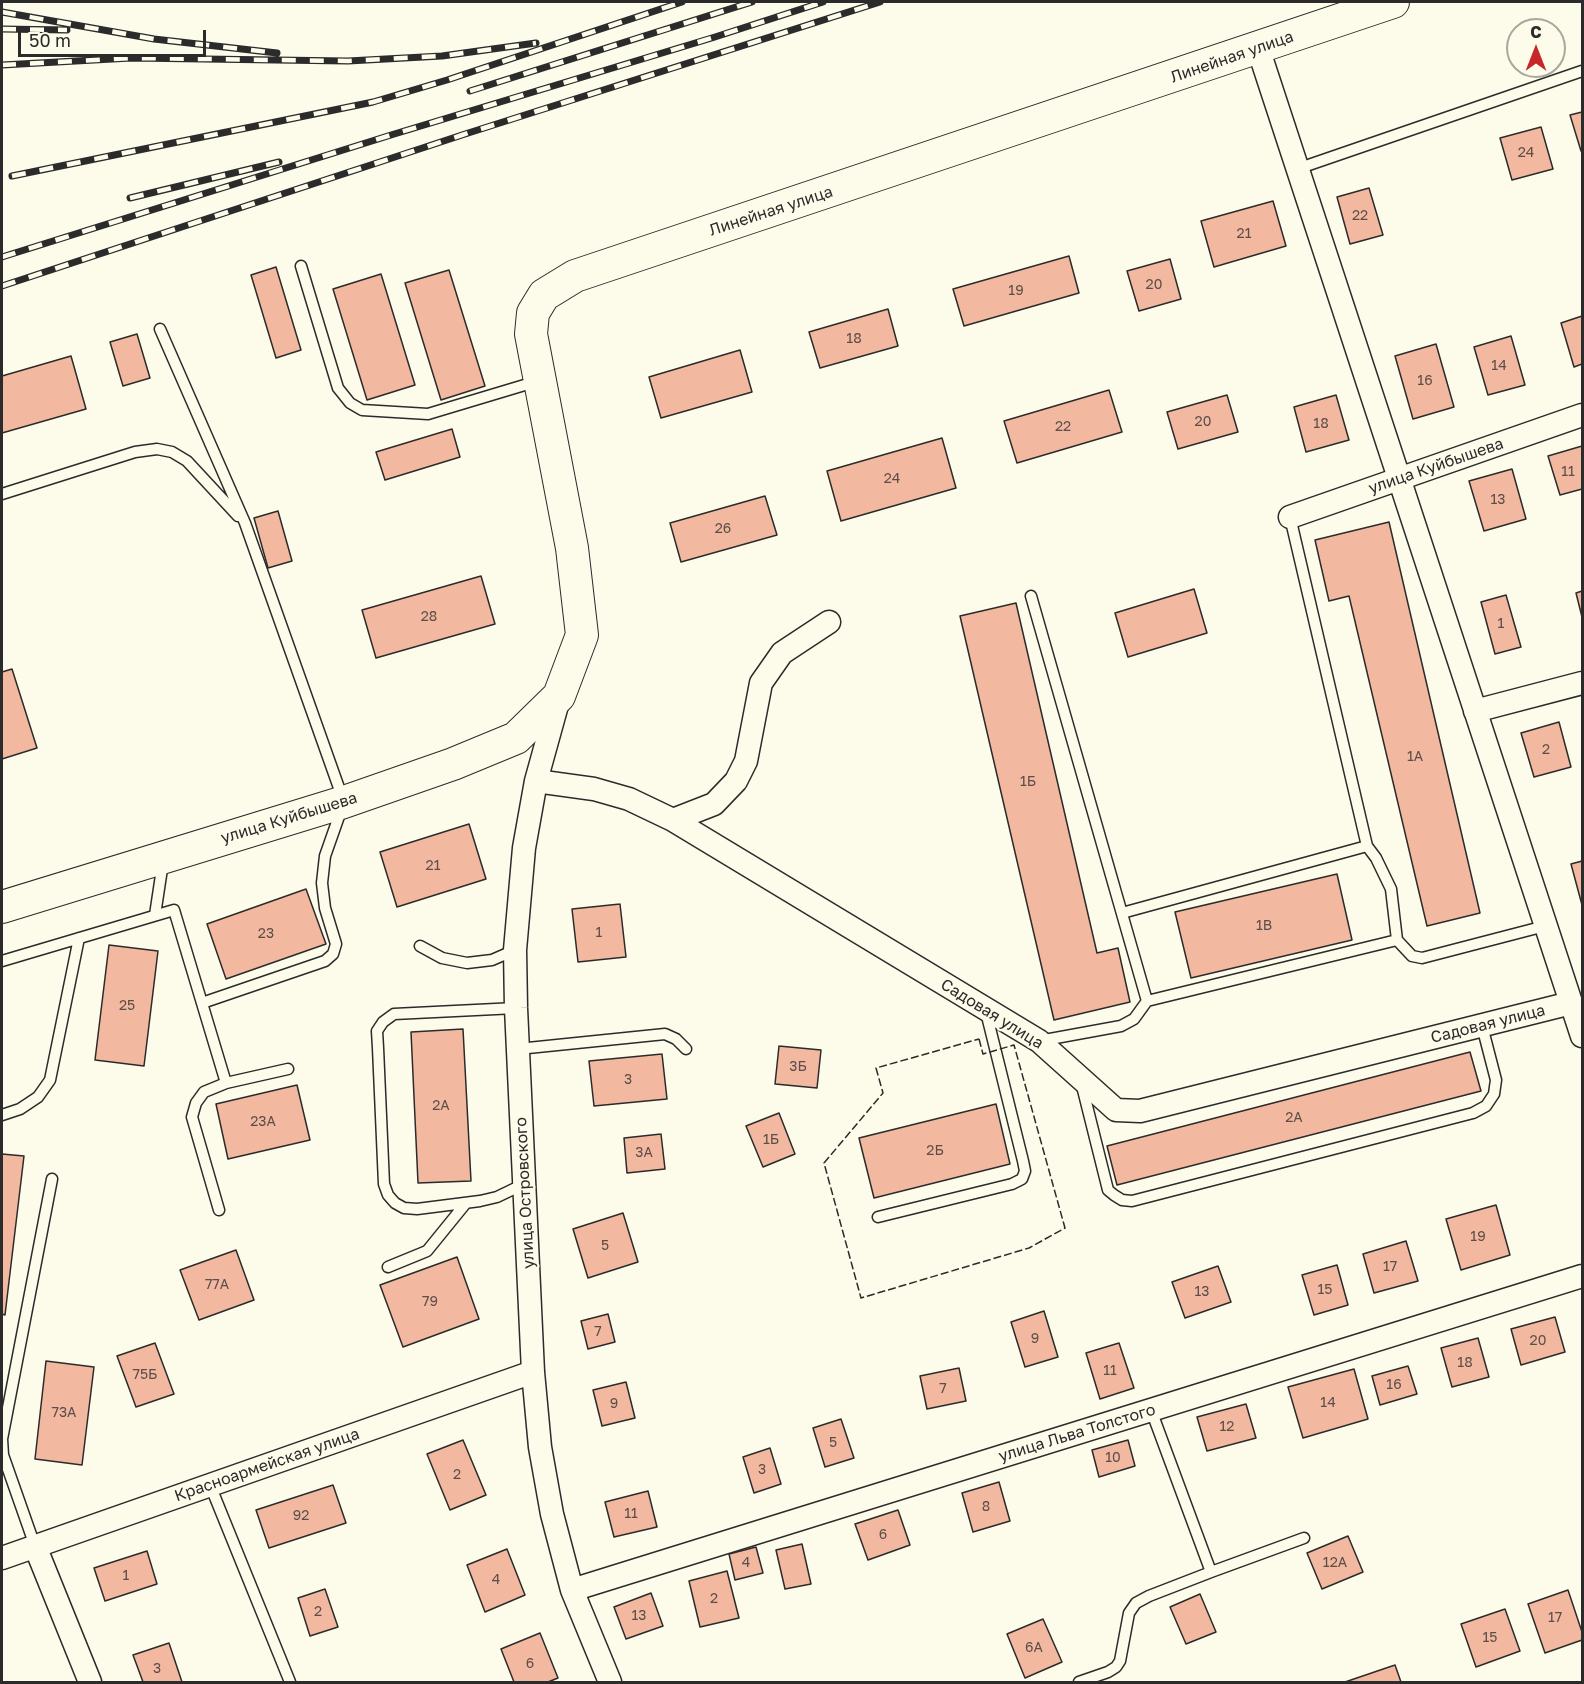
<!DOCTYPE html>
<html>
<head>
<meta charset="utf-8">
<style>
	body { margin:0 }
	#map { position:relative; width:1584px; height:1684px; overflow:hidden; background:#fdfbea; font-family:"Golos Text",sans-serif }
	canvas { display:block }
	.frame { position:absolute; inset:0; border:3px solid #2b2b2b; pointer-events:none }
	.north { position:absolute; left:1506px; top:18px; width:60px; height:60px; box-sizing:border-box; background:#fdfbea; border:2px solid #a9a89e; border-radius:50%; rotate:0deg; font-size:16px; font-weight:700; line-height:24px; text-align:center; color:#2b2b2b }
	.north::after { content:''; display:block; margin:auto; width:21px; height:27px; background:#c62828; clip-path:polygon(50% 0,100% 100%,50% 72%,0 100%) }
	.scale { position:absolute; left:18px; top:30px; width:188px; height:27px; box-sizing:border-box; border:3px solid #2b2b2b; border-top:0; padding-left:8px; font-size:18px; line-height:21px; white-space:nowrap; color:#2b2b2b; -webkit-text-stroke:4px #fdfbea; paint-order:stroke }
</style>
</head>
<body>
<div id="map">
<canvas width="1584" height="1684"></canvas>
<div class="frame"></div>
<div class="north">С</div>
<div class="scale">50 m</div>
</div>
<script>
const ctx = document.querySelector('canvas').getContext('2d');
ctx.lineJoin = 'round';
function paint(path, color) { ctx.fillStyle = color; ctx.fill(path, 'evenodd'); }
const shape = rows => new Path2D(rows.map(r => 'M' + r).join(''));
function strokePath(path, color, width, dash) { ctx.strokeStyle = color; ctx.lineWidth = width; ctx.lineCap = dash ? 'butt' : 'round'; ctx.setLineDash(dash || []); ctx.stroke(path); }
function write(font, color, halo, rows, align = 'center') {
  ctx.font = font + ' "Golos Text",sans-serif'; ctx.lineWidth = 4.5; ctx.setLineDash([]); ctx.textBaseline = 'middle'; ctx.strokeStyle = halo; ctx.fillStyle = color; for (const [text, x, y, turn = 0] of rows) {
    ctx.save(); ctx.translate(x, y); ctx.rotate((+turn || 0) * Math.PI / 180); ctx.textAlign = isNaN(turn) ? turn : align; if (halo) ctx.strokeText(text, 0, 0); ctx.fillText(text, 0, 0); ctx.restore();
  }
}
const building = shape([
	[1582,112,1582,150,1581,151,1570,115,1582,112],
	[1541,127,1553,169,1512,180,1500,138,1541,127],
	[1369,188,1383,235,1350,244,1337,197,1369,188],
	[1273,201,1286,246,1214,267,1201,221,1273,201],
	[1069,256,1079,293,964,326,953,289,1069,256],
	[1170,259,1181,299,1139,311,1127,271,1170,259],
	[276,267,301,350,276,358,251,275,276,267],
	[449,270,485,386,441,400,405,283,449,270],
	[381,274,415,385,367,400,333,289,381,274],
	[888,309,898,346,820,368,809,332,888,309],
	[1582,316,1582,364,1574,367,1561,323,1582,316],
	[137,334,150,378,123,386,110,342,137,334],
	[1511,336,1525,385,1488,395,1474,347,1511,336],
	[1436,344,1454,407,1413,419,1395,356,1436,344],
	[740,350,752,392,661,418,649,377,740,350],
	[71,356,86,409,2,433,2,376,71,356],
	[1109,390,1122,432,1017,463,1004,421,1109,390],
	[1227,395,1238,432,1178,449,1167,412,1227,395],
	[1336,395,1349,440,1306,452,1294,407,1336,395],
	[452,429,460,457,385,480,376,452,452,429],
	[942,438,956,488,841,521,827,471,942,438],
	[1582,446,1582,489,1560,495,1548,456,1582,446],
	[1512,469,1526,519,1484,531,1469,481,1512,469],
	[765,496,777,535,681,562,670,523,765,496],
	[278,511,292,561,268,568,254,518,278,511],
	[1389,522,1480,913,1427,926,1349,596,1329,601,1315,540,1389,522],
	[481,576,495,624,376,658,362,610,481,576],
	[1194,589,1207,633,1128,657,1115,613,1194,589],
	[1582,591,1582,617,1576,593,1582,591],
	[1506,595,1521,647,1495,654,1481,602,1506,595],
	[1016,603,1097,953,1118,948,1130,1002,1054,1020,960,616,1016,603],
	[12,669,37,748,2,759,2,672,12,669],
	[1559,722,1571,767,1534,777,1521,733,1559,722],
	[469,824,486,879,397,907,380,852,469,824],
	[1582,861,1582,905,1571,864,1582,861],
	[1337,874,1352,940,1191,978,1175,912,1337,874],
	[306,889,326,944,226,979,207,924,306,889],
	[620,904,626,957,578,962,572,909,620,904],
	[109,945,158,951,144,1066,95,1060,109,945],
	[463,1029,471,1181,418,1183,411,1032,463,1029],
	[779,1046,821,1050,817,1088,775,1084,779,1046],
	[1470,1052,1481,1091,1117,1185,1107,1146,1470,1052],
	[662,1054,667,1099,594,1106,589,1061,662,1054],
	[297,1085,310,1140,228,1159,216,1104,297,1085],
	[996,1104,1010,1164,874,1198,859,1138,996,1104],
	[779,1113,795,1154,763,1167,746,1126,779,1113],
	[661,1134,665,1169,627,1173,624,1138,661,1134],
	[2,1154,24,1156,5,1315,2,1314,2,1154],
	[1496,1205,1510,1255,1461,1270,1446,1219,1496,1205],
	[623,1213,638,1262,588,1278,573,1229,623,1213],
	[1406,1241,1418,1281,1374,1293,1363,1254,1406,1241],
	[236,1250,254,1300,199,1320,180,1270,236,1250],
	[457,1257,479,1319,403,1347,380,1285,457,1257],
	[1337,1265,1348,1305,1314,1315,1302,1275,1337,1265],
	[1218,1266,1231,1302,1185,1318,1172,1282,1218,1266],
	[1044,1311,1058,1357,1025,1367,1011,1322,1044,1311],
	[608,1314,615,1342,588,1349,581,1321,608,1314],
	[1555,1317,1565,1352,1521,1365,1511,1329,1555,1317],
	[1478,1338,1489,1377,1452,1387,1441,1348,1478,1338],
	[155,1343,174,1394,136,1407,117,1356,155,1343],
	[1119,1343,1134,1388,1100,1399,1086,1353,1119,1343],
	[46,1361,94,1367,82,1465,35,1459,46,1361],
	[1408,1366,1417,1394,1380,1405,1372,1376,1408,1366],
	[959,1368,966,1401,927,1409,920,1376,959,1368],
	[1354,1369,1368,1419,1303,1438,1288,1387,1354,1369],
	[626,1382,635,1418,602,1426,593,1390,626,1382],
	[1246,1404,1256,1438,1207,1451,1197,1417,1246,1404],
	[841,1419,854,1458,825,1467,813,1428,841,1419],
	[463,1440,486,1495,450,1510,427,1454,463,1440],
	[1128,1440,1135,1466,1099,1477,1092,1450,1128,1440],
	[770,1448,781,1484,754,1493,743,1457,770,1448],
	[999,1482,1010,1521,973,1532,962,1493,999,1482],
	[333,1485,346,1523,269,1548,256,1510,333,1485],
	[648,1491,657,1527,614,1537,605,1502,648,1491],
	[898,1510,910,1545,868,1560,855,1524,898,1510],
	[1348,1536,1363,1572,1322,1589,1307,1553,1348,1536],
	[802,1544,811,1584,785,1589,776,1550,802,1544],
	[756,1547,763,1573,735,1580,729,1554,756,1547],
	[507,1549,525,1595,485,1612,467,1565,507,1549],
	[147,1551,157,1584,105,1601,94,1568,147,1551],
	[727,1571,739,1618,700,1627,689,1581,727,1571],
	[325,1589,338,1627,310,1636,298,1598,325,1589],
	[1568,1590,1582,1632,1582,1640,1545,1653,1528,1604,1568,1590],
	[651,1593,663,1626,626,1639,614,1607,651,1593],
	[1200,1594,1216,1632,1186,1644,1170,1607,1200,1594],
	[1505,1609,1520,1651,1476,1667,1461,1624,1505,1609],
	[1043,1619,1062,1662,1025,1678,1007,1634,1043,1619],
	[540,1633,558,1678,548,1682,514,1682,501,1649,540,1633],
	[169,1643,182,1682,143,1682,133,1655,169,1643],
	[1395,1665,1401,1682,1345,1682,1395,1665]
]);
paint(building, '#f2b8a0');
strokePath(building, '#2b2b2b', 1.5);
const lane = shape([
	[1297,169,1582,71],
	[301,266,338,388,350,403,362,410,428,414,538,381],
	[160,329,245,523,344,802,325,856,322,883,325,908,336,944,333,954,325,961,202,1003],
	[2,494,135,452,157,449,172,452,187,461,238,516],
	[1290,517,1367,846,1376,858,1391,889,1397,940],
	[1031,596,1147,1001],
	[1122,913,1367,846],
	[155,915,163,862],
	[420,946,442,958,467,963,492,960,515,950],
	[2,961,174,910,226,1083,288,1069],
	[516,1008,394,1014,383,1022,377,1031,378,1048,384,1184,388,1195,395,1203,404,1208,417,1209,480,1201,497,1197,524,1184],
	[1039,1041,1121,1026,1134,1019,1147,1001,1397,940,1412,956,1422,958,1545,926],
	[518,1049,665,1034,676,1039,686,1049],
	[1082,1086,1108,1190,1114,1195,1122,1200,1132,1201,1473,1113,1486,1106,1494,1094,1496,1080,1482,1026],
	[2,1115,20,1109,38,1097,50,1080,79,938],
	[219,1210,192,1117,196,1103,204,1092,226,1083],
	[878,1217,1012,1184,1022,1179,1025,1171,1023,1161,986,1012],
	[388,1267,427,1251,466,1203],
	[1151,1410,1211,1572,1304,1538],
	[210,1485,290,1682],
	[35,1546,3,1455,2,1439,52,1179],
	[1079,1682,1108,1672,1116,1667,1120,1661,1129,1613,1136,1603,1149,1596,1211,1572]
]);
const street = shape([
	[1258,48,1582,1036],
	[1290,517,1582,415],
	[559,698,536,781,524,848,515,950,516,1008,533,1372,540,1447,552,1514,572,1590,610,1682],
	[1475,711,1582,683],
	[536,781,594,789,629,799,673,820,1039,1041,1116,1110,1140,1111,1571,1003],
	[673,820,714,804,736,781,746,761,761,683,782,653,829,622],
	[35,1546,90,1682],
	[2,1558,533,1372],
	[572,1590,1582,1276]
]);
const secondary = shape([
	[2,907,344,802,453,764,516,738,559,696,582,635,572,548,531,334,533,313,544,295,575,276,1393,2]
]);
strokePath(lane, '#2b2b2b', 13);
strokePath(street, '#2b2b2b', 25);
strokePath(secondary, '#2b2b2b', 34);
strokePath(lane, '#fdfbea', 10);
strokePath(street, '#fdfbea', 22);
strokePath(secondary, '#fdfbea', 32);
const rail = shape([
	[2,12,154,39,277,53],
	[2,29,67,30],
	[2,65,131,58,348,61,442,56,536,43],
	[470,91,752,2],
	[12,176,373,102,447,80,682,2],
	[130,198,279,162],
	[2,257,391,135,715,37,823,2],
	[2,286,462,135,880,2]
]);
strokePath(rail, '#2b2b2b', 7);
strokePath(rail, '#fdfbea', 4.5, [14]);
strokePath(shape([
	[979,1039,983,1054,1014,1045,1065,1228,1029,1248,861,1298,824,1163,883,1093,876,1068,979,1039]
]), '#2b2b2b', 1.5, [8, 3]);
write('14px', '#5d4e48', null, [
	["24",1526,153],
	["22",1360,216],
	["21",1244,234],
	["20",1154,285],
	["19",1016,291],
	["18",854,339],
	["14",1499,366],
	["16",1425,381],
	["20",1203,422],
	["18",1321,424],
	["22",1063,427],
	["11",1568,472],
	["24",892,479],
	["13",1498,500],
	["26",723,529],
	["28",429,617],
	["1",1501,624],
	["2",1546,750],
	["1А",1415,757],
	["1Б",1028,782],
	["21",433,866],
	["1В",1264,926],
	["1",599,933],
	["23",266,934],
	["25",127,1006],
	["3Б",798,1067],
	["3",628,1080],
	["2А",441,1106],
	["2А",1294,1118],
	["23А",263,1122],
	["1Б",771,1140],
	["2Б",935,1151],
	["3А",644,1153],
	["19",1478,1237],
	["5",605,1246],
	["17",1390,1267],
	["77А",217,1285],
	["15",1325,1290],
	["13",1202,1292],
	["79",430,1302],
	["7",598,1332],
	["9",1035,1339],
	["20",1538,1341],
	["18",1465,1363],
	["11",1110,1371],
	["75Б",145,1375],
	["16",1394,1385],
	["7",943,1389],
	["14",1328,1403],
	["9",614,1404],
	["73А",64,1413],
	["12",1227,1427],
	["5",833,1443],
	["10",1113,1458],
	["3",762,1470],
	["2",457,1475],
	["8",986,1507],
	["11",631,1514],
	["92",301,1516],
	["6",883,1535],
	["4",746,1563],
	["12А",1335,1563],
	["1",126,1576],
	["4",496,1580],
	["2",714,1599],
	["2",318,1612],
	["13",639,1616],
	["17",1555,1618],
	["15",1490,1638],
	["6А",1034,1648],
	["6",530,1664],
	["3",157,1669]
]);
write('16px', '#2b2b2b', '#fdfbea', [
	["Линейная улица",1232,57,-19],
	["Линейная улица",771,211,-18],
	["улица Куйбышева",1436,466,-19],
	["улица Куйбышева",289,818,-17],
	["Садовая улица",992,1014,32],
	["Садовая улица",1488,1024,-14],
	["улица Островского",525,1193,-93],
	["улица Льва Толстого",1077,1433,-17],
	["Красноармейская улица",267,1465,-19]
]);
</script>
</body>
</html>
